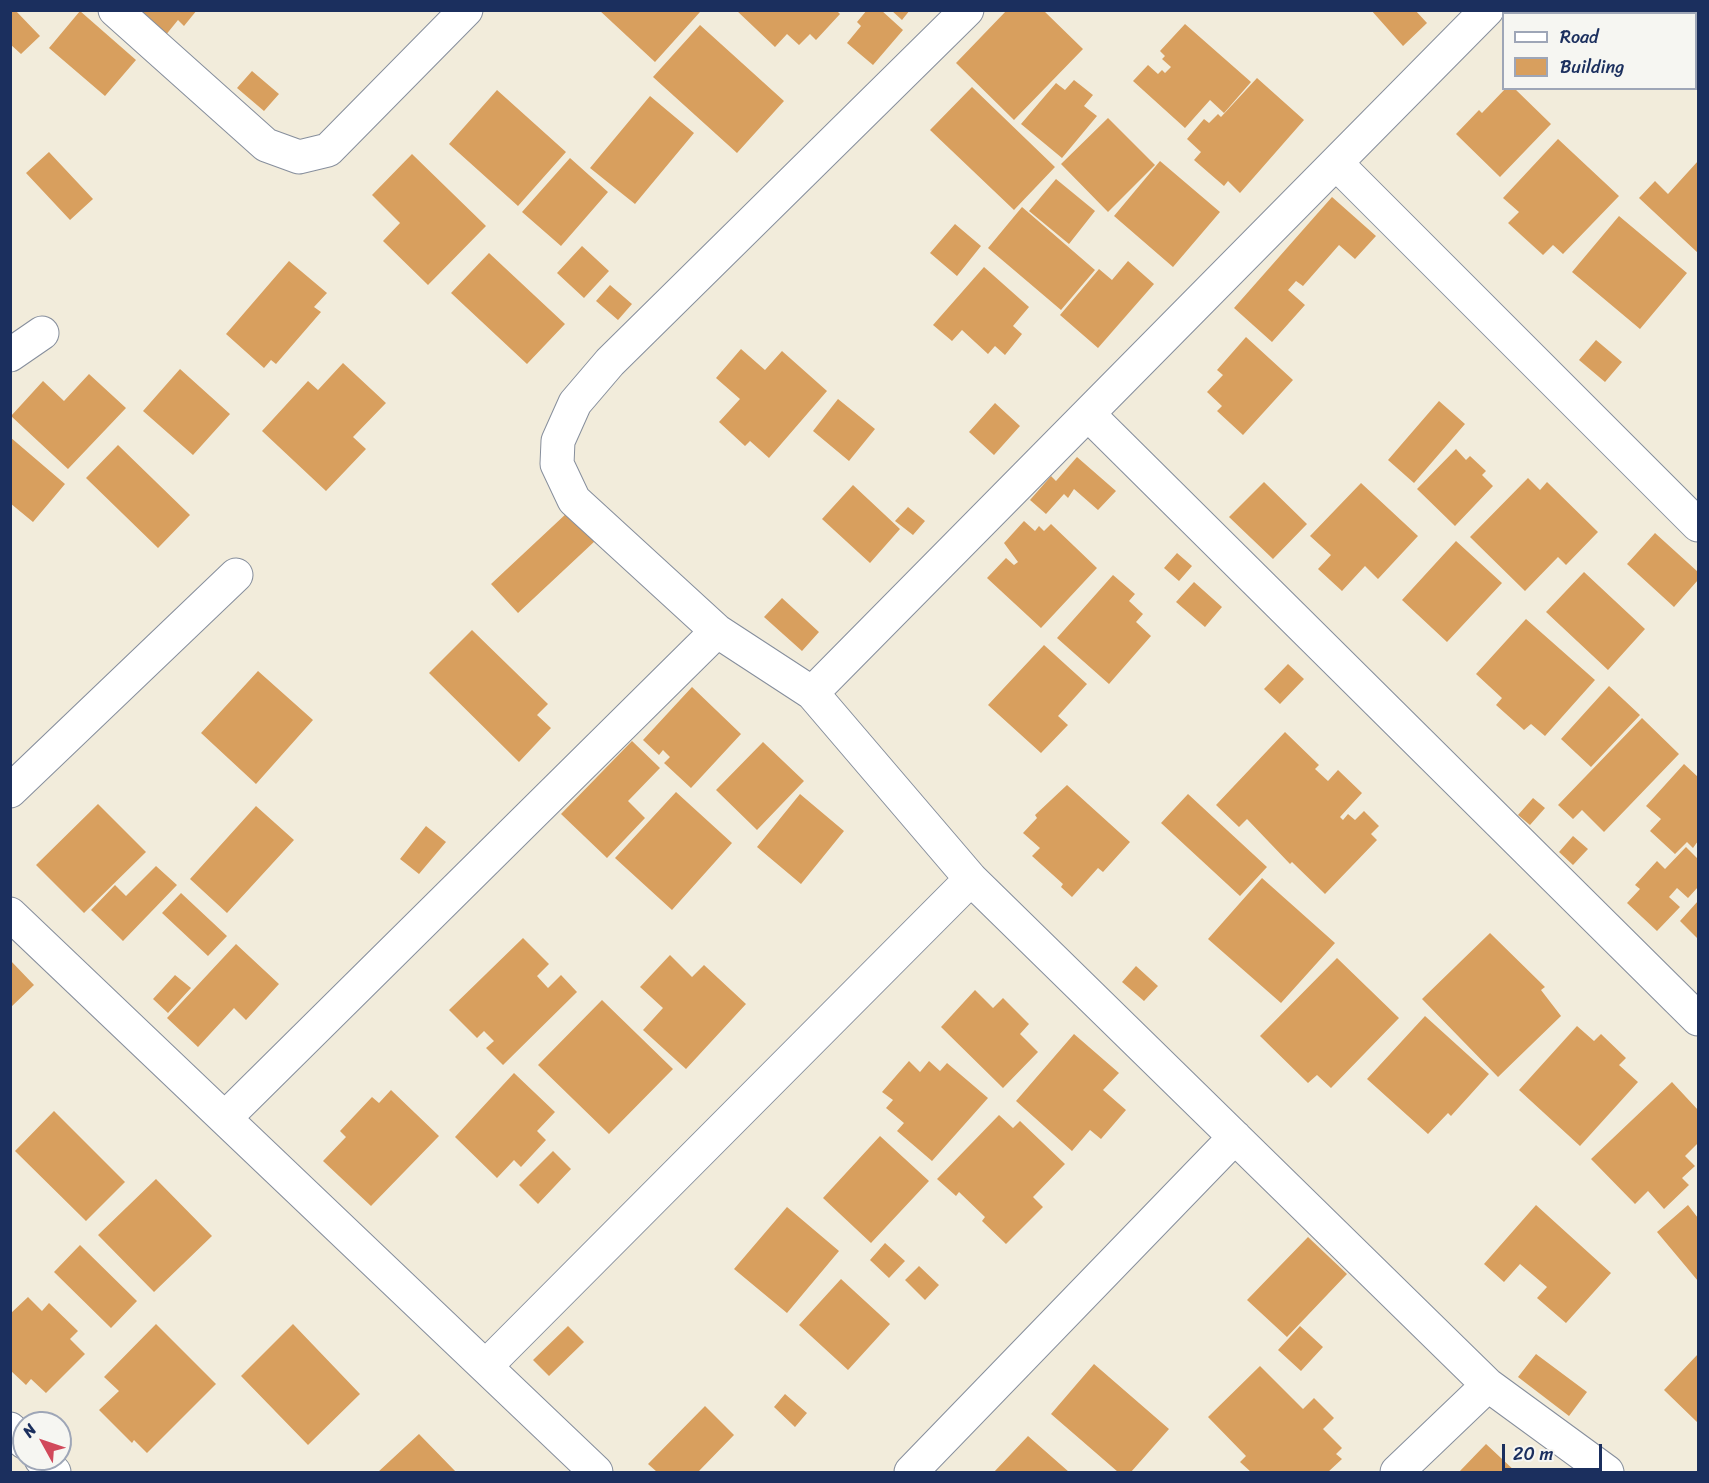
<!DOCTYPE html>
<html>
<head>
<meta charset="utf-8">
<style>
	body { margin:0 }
	#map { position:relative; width:1709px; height:1483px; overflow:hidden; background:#f2ecdb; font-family:Sriracha,sans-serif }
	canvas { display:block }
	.frame { position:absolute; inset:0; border:12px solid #1b2f5e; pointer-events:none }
	.legend { position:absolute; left:1502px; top:12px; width:195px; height:78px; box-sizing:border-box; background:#f6f6f2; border:2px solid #9ea6b7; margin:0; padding:8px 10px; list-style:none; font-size:18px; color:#1b2f5e }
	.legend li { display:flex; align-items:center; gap:12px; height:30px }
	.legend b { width:30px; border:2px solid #9ea6b7 }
	.north { position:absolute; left:12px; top:1411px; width:60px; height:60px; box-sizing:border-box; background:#f6f6f2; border:2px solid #9ea6b7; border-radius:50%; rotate:310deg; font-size:16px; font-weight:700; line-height:24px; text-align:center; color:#1b2f5e }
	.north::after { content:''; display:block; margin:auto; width:21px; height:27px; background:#d1495b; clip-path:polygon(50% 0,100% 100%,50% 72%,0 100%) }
	.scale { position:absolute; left:1502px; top:1444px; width:100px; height:27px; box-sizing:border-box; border:3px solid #1b2f5e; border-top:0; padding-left:8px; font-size:18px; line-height:21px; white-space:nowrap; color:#1b2f5e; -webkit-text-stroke:4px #f6f6f2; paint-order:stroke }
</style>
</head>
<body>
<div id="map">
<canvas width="1709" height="1483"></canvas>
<div class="frame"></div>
<ul class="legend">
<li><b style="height:8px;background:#fff"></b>Road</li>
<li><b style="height:16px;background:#d89f5e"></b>Building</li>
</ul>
<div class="north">N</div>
<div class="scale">20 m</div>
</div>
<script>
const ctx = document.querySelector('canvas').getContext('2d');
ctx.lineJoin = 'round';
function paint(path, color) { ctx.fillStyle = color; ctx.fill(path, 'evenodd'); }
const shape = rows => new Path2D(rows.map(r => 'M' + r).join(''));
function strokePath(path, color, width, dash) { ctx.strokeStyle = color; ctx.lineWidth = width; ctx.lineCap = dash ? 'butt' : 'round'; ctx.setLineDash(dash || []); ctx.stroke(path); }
paint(shape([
	[10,10,15,10,40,36,21,54,10,44],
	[136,10,197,10,184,26,178,20,165,36],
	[599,10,699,10,700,12,655,62],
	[736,10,836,10,840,14,816,40,810,34,799,45,787,34,775,47],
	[867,10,881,10,903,30,873,65,847,43,861,26,857,22],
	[891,10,910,10,902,20],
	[1007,10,1043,10,1083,49,1014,120,956,63],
	[1371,10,1415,10,1427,23,1403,46],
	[80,11,136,60,105,96,49,48],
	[1185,24,1251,82,1224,113,1210,100,1185,128,1133,81,1148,65,1158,74,1162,70,1165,73,1171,67,1162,59,1165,56,1160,51],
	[700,25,784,101,737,153,653,77],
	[252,71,279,94,264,111,237,88],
	[1257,78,1304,120,1240,193,1228,181,1224,186,1194,160,1201,152,1187,139,1204,119,1209,123,1218,114,1221,117],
	[1074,80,1093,95,1084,106,1097,116,1062,158,1021,124,1056,83,1065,90],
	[972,87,1055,167,1014,210,930,130],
	[1506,88,1514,88,1551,124,1500,177,1456,134,1479,110,1482,113],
	[497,90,566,152,518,206,449,144],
	[650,96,694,133,635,204,590,168],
	[1108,118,1155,165,1108,212,1061,164],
	[1558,139,1619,196,1563,254,1553,245,1543,255,1508,223,1519,212,1503,198],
	[49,152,93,199,70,220,26,173],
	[412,154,486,226,428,285,383,241,400,223,372,195],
	[570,158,608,192,561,246,522,212],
	[1160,161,1220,212,1173,267,1114,216],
	[1698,161,1698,253,1639,198,1655,181,1668,194],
	[1056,179,1095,211,1069,244,1029,211],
	[1332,197,1376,236,1355,259,1339,245,1303,286,1296,281,1288,290,1305,305,1272,342,1234,308],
	[1022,207,1095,270,1061,310,988,248],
	[1619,216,1687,273,1640,329,1572,272],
	[955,224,981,246,957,276,930,253],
	[582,246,609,271,584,298,557,273],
	[489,253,565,324,527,364,451,293],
	[289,261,327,293,314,307,321,312,276,364,271,360,264,368,226,334],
	[1128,261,1154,284,1098,348,1060,315,1099,269,1112,280],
	[984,267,1029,307,1013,326,1022,334,1005,355,995,346,988,354,962,330,952,341,933,325],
	[610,285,632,304,618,320,596,301],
	[1246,337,1293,380,1243,435,1217,411,1222,406,1207,392,1223,375,1217,370],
	[1596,340,1622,362,1605,382,1579,360],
	[741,349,765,370,782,351,827,391,769,458,750,441,745,446,719,422,740,399,716,378],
	[343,363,386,403,353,437,366,449,326,491,262,431,308,381,318,390],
	[180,369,230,414,193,455,143,411],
	[89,374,126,408,68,469,11,416,43,381,64,401],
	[838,399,875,429,849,461,813,431],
	[1439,401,1465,424,1414,483,1388,460],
	[995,403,1020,426,994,455,969,432],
	[10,437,65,484,33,522,10,503],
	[118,445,190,515,158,548,86,478],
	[1456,449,1466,460,1470,456,1486,471,1482,475,1493,486,1455,526,1417,489],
	[1077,457,1116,491,1098,510,1074,489,1068,498,1064,494,1046,514,1030,500,1051,476,1056,481],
	[1528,478,1540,490,1547,482,1598,532,1566,565,1558,557,1525,591,1470,537],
	[1264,482,1307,524,1273,559,1229,517],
	[1361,483,1418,536,1378,579,1365,566,1342,591,1318,569,1331,555,1310,536],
	[853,485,900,529,870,563,822,519],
	[908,507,925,521,913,535,895,521],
	[568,512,595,541,518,613,491,584],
	[1024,521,1035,531,1039,526,1044,531,1051,524,1097,568,1041,628,987,578,1006,558,1014,565,1018,562,1004,543],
	[1655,533,1698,572,1698,580,1674,607,1627,564],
	[1456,541,1502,583,1447,642,1402,600],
	[1177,553,1192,566,1179,581,1164,568],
	[1584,572,1645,629,1608,670,1546,612],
	[1113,575,1135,594,1129,601,1143,614,1136,622,1151,636,1109,684,1057,638],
	[1194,582,1222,607,1205,627,1176,602],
	[782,598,819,632,802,651,764,617],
	[1526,619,1595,680,1545,736,1531,724,1524,730,1496,705,1502,698,1476,674],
	[472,630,548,704,537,715,551,728,519,762,429,673],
	[1044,645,1087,684,1058,716,1068,725,1041,753,988,705],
	[1288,664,1304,679,1280,704,1264,689],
	[258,671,313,720,256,784,201,733],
	[1609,686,1640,715,1591,767,1561,739],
	[692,687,741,734,691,788,664,763,670,757,663,750,659,755,643,740],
	[1642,718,1679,754,1604,832,1582,810,1573,819,1558,805],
	[1285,732,1319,765,1315,769,1328,781,1338,770,1362,793,1340,817,1343,820,1348,814,1355,820,1364,811,1379,826,1371,834,1377,840,1325,894,1292,862,1290,864,1247,819,1239,827,1216,805],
	[632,741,660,768,628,801,645,818,607,858,561,814],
	[763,742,804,781,757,830,716,790],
	[1684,764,1698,777,1698,841,1693,848,1687,842,1675,854,1650,831,1661,819,1646,806],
	[1067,785,1130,842,1103,872,1098,868,1072,897,1061,887,1063,884,1032,856,1040,848,1023,833,1037,818,1035,815],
	[676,792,732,843,672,910,615,858],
	[800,794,844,831,801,884,757,847],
	[1188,794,1267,867,1240,896,1161,823],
	[1533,798,1545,808,1530,825,1518,815],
	[98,804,146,852,84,913,36,865],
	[256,806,294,840,227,913,190,879],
	[426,826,446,842,419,874,400,859],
	[1573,836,1588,849,1573,865,1559,852],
	[1686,847,1698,859,1698,887,1688,898,1677,888,1669,897,1680,907,1657,931,1627,903,1640,889,1635,885,1657,861,1665,869],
	[156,866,177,885,123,941,91,910,115,885,126,896],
	[1262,878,1335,943,1281,1003,1208,939],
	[181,893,227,936,208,956,162,913],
	[1698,901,1698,939,1680,921],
	[1490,933,1545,987,1541,990,1561,1016,1498,1077,1422,999],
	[523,938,549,964,537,976,548,988,561,975,577,992,503,1065,486,1048,494,1041,484,1031,477,1038,449,1010],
	[236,944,279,984,246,1020,234,1008,198,1047,167,1018],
	[670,955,692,977,704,965,746,1004,686,1069,643,1030,663,1008,640,987],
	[1337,958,1399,1018,1331,1088,1317,1075,1308,1083,1260,1036],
	[10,960,34,985,10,1008],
	[1136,966,1158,986,1144,1001,1122,982],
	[175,975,191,988,168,1013,153,999],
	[975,990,993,1008,1003,998,1029,1024,1020,1034,1038,1052,1003,1088,941,1027],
	[602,1000,673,1069,609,1134,538,1065],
	[1425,1016,1489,1074,1451,1116,1448,1113,1428,1134,1367,1079],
	[1577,1026,1594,1041,1601,1034,1626,1058,1619,1065,1638,1082,1580,1146,1519,1090],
	[1074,1034,1119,1073,1103,1090,1126,1110,1101,1139,1090,1130,1072,1151,1016,1101],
	[909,1061,920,1072,929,1061,940,1071,947,1063,988,1098,932,1161,897,1131,904,1123,886,1108,893,1100,882,1092],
	[514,1073,555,1112,537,1131,546,1140,521,1167,514,1160,497,1178,455,1137],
	[1672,1082,1698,1110,1698,1143,1685,1156,1695,1166,1682,1178,1689,1185,1664,1209,1648,1191,1635,1204,1591,1159],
	[391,1090,439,1136,371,1206,323,1161,346,1137,340,1131,372,1097,379,1103],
	[54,1111,125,1182,86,1221,15,1151],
	[999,1115,1013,1128,1020,1121,1065,1164,1033,1197,1043,1207,1006,1244,982,1221,985,1217,959,1192,956,1196,937,1179],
	[880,1136,929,1181,871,1243,823,1198],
	[553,1151,571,1169,538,1204,519,1185],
	[156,1179,212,1236,154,1292,98,1235],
	[1536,1205,1611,1273,1566,1323,1537,1298,1547,1287,1520,1264,1504,1282,1484,1264],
	[1688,1205,1698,1218,1698,1281,1657,1232],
	[787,1207,839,1251,787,1313,734,1269],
	[1308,1237,1347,1274,1287,1337,1247,1300],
	[885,1243,905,1261,889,1278,870,1260],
	[80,1245,137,1301,111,1328,54,1272],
	[919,1266,939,1285,925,1300,905,1280],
	[841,1279,890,1324,848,1370,799,1325],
	[28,1297,42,1311,49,1303,78,1331,70,1339,85,1354,46,1393,31,1379,26,1385,10,1370,10,1314],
	[156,1324,216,1384,147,1453,134,1440,132,1443,99,1410,119,1391,104,1377],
	[293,1324,360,1394,308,1445,241,1376],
	[568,1326,584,1342,549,1376,533,1360],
	[1300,1326,1323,1347,1301,1371,1278,1350],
	[1536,1354,1587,1392,1569,1416,1518,1377],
	[1698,1354,1698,1423,1664,1390],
	[1094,1364,1169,1429,1131,1472,1118,1472,1051,1414],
	[1260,1366,1303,1409,1314,1398,1334,1418,1323,1429,1342,1448,1336,1454,1342,1459,1328,1472,1251,1472,1240,1462,1246,1456,1208,1417],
	[785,1394,807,1413,795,1427,774,1407],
	[705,1406,734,1435,698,1472,657,1472,648,1464],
	[419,1434,456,1472,378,1472],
	[1028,1436,1069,1472,994,1472],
	[1486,1444,1516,1472,1459,1472]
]), '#d89f5e');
const minor = shape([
	[115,10,266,145,299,157,328,150,466,10],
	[1337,164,1698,525],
	[10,355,42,333],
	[1088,414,1698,1019],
	[717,631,574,500,557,464,558,441,575,403,610,362,967,10],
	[812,693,971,879,1488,1385,1607,1472],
	[10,791,236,575],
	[10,914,596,1472],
	[225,1118,717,631,812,693,1487,10],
	[486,1366,971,879],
	[10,1429,24,1442],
	[41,1459,54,1472],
	[911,1472,1235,1137],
	[1397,1472,1488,1385]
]);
strokePath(minor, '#868e9c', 35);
strokePath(minor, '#fff', 33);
</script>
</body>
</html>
